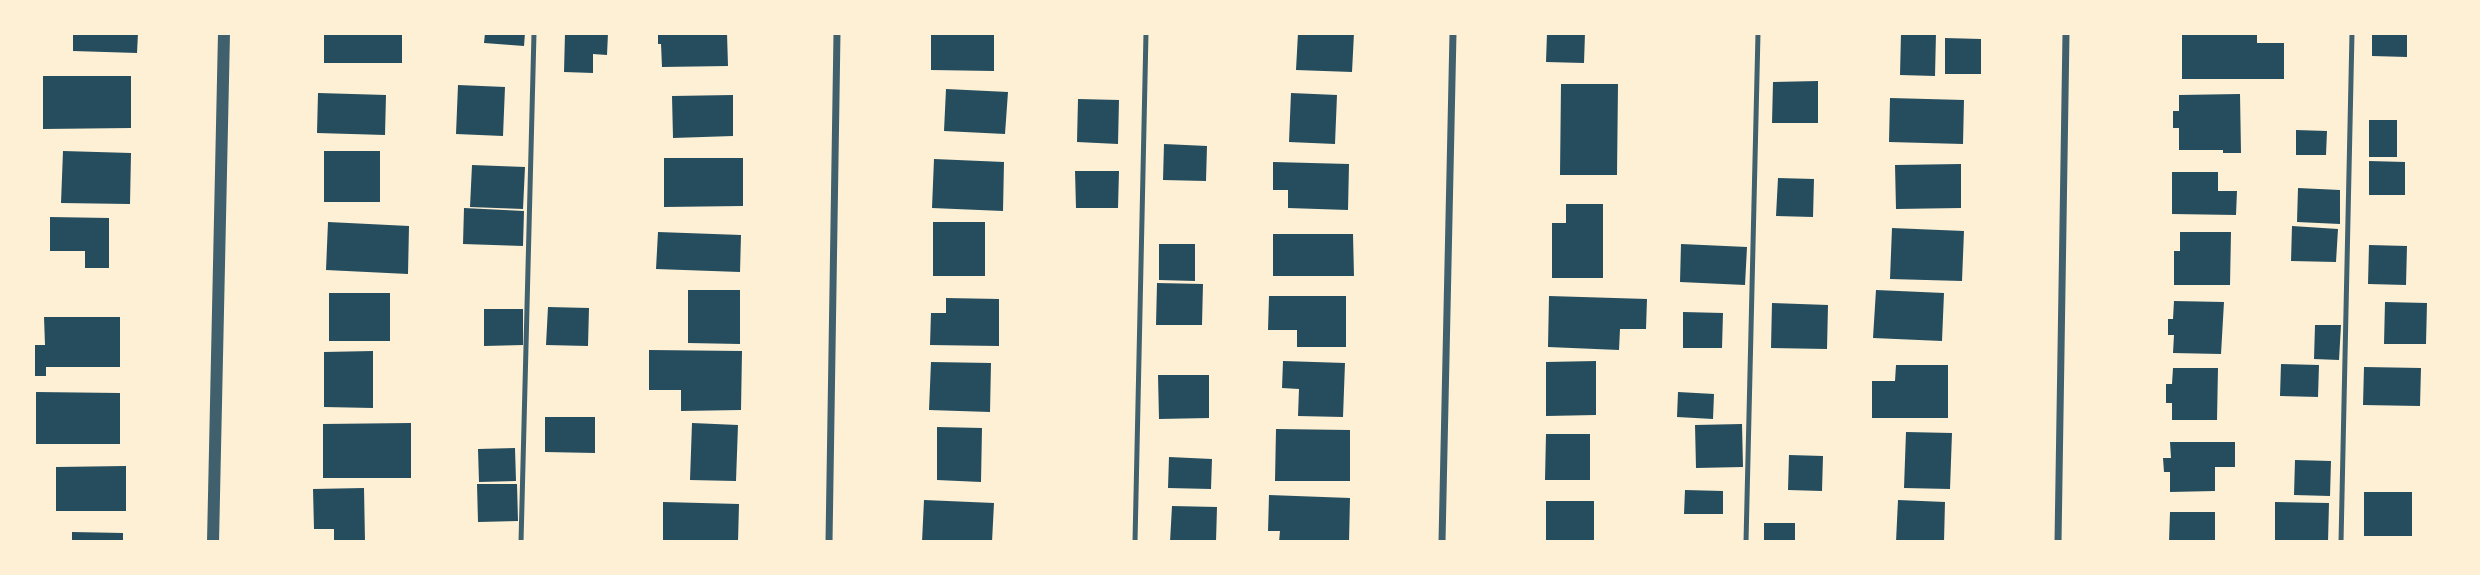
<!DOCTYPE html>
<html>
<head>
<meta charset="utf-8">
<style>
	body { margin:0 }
	#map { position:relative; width:2480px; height:575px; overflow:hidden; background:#fdf0d5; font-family:"Alegreya Sans",sans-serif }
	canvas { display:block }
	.frame { position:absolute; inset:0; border:35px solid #fdf0d5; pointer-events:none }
</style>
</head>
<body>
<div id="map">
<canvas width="2480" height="575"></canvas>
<div class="frame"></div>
</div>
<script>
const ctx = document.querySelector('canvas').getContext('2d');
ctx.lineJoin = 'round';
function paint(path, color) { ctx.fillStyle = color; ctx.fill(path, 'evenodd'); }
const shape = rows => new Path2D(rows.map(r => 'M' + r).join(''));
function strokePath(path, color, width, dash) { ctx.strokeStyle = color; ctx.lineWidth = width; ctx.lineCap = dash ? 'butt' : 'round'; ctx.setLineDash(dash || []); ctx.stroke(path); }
paint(shape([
	[73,33,138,33,137,53,73,51],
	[324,33,402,33,402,63,324,63],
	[485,33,525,33,524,46,484,43],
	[565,33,608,33,607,55,593,54,593,73,564,72],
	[658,33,727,33,728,66,662,67,661,44,658,44],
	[931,33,994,33,994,71,931,70],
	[1298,33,1354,33,1352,72,1296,70],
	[1547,33,1585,33,1584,63,1546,62],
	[1901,33,1936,33,1935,76,1900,75],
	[2182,33,2257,33,2257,43,2284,43,2284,79,2182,79],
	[2372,33,2407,33,2407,57,2372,56],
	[1945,38,1981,39,1981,74,1945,74],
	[43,76,131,76,131,128,43,129],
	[1818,81,1818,123,1772,123,1773,82],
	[1561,84,1618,84,1617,175,1560,175],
	[458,85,505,87,503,136,456,134],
	[946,89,1008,92,1005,134,944,131],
	[318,93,386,95,385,135,317,133],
	[1291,93,1337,95,1335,144,1289,142],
	[2240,94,2241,153,2223,153,2223,150,2179,150,2179,128,2173,128,2173,111,2179,111,2179,95],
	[733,95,733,136,673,138,672,96],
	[1890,98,1964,100,1963,144,1889,142],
	[1078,99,1119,100,1118,144,1077,142],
	[2369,120,2397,120,2397,157,2369,157],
	[2296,130,2327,131,2326,155,2296,155],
	[1164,144,1207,146,1206,181,1163,180],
	[63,151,131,153,130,204,61,203],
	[324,151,380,151,380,202,324,202],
	[664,158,743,158,743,206,664,207],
	[934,159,1004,162,1003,211,932,208],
	[2369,161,2405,162,2405,195,2369,195],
	[1273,162,1349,164,1348,210,1288,208,1288,190,1273,190],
	[1961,164,1961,208,1896,209,1895,165],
	[472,165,525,167,523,209,470,207],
	[1075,171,1119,171,1118,208,1076,208],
	[2172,172,2218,172,2218,191,2237,191,2236,215,2172,214],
	[1778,178,1814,179,1813,217,1776,216],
	[2298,188,2340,190,2340,224,2297,222],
	[1566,204,1603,204,1603,278,1552,278,1552,223,1566,223],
	[464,208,524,211,523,246,463,244],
	[50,217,109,218,109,268,85,268,85,251,50,251],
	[328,222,409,226,408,274,326,270],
	[933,222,985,222,985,276,933,276],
	[2292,226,2338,229,2336,262,2291,261],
	[1892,228,1964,231,1962,281,1890,279],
	[658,232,741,235,740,272,656,269],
	[2180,232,2231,232,2230,285,2174,285,2174,251,2180,251],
	[1273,234,1353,234,1354,276,1273,276],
	[1159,244,1195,244,1195,281,1159,280],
	[1681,244,1747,247,1745,285,1680,282],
	[2369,245,2407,246,2406,285,2368,284],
	[1157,283,1203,284,1202,325,1156,325],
	[688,290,740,290,740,344,688,343],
	[1876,290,1944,293,1942,341,1873,338],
	[329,293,390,293,390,341,329,341],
	[1269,296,1346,296,1346,347,1297,347,1297,330,1268,330],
	[1549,296,1647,299,1646,329,1620,329,1619,350,1548,347],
	[946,298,999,299,999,346,930,345,931,313,946,313],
	[2174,301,2224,302,2221,354,2173,353,2174,335,2168,335,2168,319,2173,319],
	[2385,302,2427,303,2426,344,2384,344],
	[1772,303,1828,305,1827,349,1771,348],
	[548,307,589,308,588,346,546,345],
	[484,309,523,309,523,345,484,346],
	[1683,312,1723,313,1722,348,1683,348],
	[44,317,120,317,120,367,46,367,46,376,33,376,33,345,45,345],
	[2315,325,2341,325,2339,360,2314,359],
	[649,350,742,351,741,410,681,411,681,390,649,390],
	[373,351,373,408,324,407,324,352],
	[1283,361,1345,363,1343,417,1298,416,1299,389,1282,388],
	[1596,361,1596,415,1546,416,1546,362],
	[931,362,991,363,990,412,929,410],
	[2281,364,2319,365,2318,397,2280,396],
	[1896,365,1948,365,1948,418,1872,418,1872,381,1895,381],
	[2364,367,2421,368,2420,406,2363,405],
	[2173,368,2218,368,2217,420,2172,420,2172,403,2166,403,2166,384,2172,384],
	[1158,375,1209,375,1209,418,1159,419],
	[36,392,120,393,120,444,36,444],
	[1678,392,1714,394,1713,419,1677,417],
	[545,417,595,417,595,453,545,452],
	[411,423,411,478,323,478,323,424],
	[692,423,738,425,736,481,690,480],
	[1742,424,1743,467,1696,468,1695,425],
	[937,427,982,428,981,482,937,480],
	[1276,429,1350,430,1350,481,1275,481],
	[1906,432,1952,433,1950,489,1904,488],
	[1546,434,1590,434,1590,480,1545,480],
	[2170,442,2235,442,2235,467,2215,467,2215,491,2170,492,2170,472,2164,472,2163,458,2171,458],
	[515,448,516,481,479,482,478,449],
	[1789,455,1823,456,1822,491,1788,490],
	[1169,457,1212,459,1211,489,1168,488],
	[2295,460,2331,461,2330,496,2294,495],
	[126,466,126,511,56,511,56,467],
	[477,484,517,484,518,521,478,522],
	[364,488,365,542,334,542,334,529,314,529,313,489],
	[1685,490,1723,491,1723,514,1684,514],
	[2364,492,2412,492,2412,536,2364,536],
	[1269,495,1350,498,1349,542,1279,542,1280,531,1268,531],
	[924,500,994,503,992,542,922,542],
	[1898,500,1945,502,1944,542,1896,542],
	[1546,501,1594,501,1594,542,1546,542],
	[663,502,739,504,738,542,663,542],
	[2275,502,2329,503,2328,542,2275,542],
	[1172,506,1217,507,1216,542,1170,542],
	[2170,512,2215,512,2215,542,2169,542],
	[1764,523,1795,523,1795,542,1764,542],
	[72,532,123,533,123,542,72,542]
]), '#264d5e');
strokePath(shape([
	[521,542,534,33],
	[1135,542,1146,33],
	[1746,542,1758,33],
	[2341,542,2352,33]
]), '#3f606c', 5);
strokePath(shape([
	[829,542,837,33],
	[1442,542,1453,33],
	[2058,542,2066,33]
]), '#3f606c', 7);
strokePath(shape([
	[213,542,224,33]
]), '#3f606c', 12);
</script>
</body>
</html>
